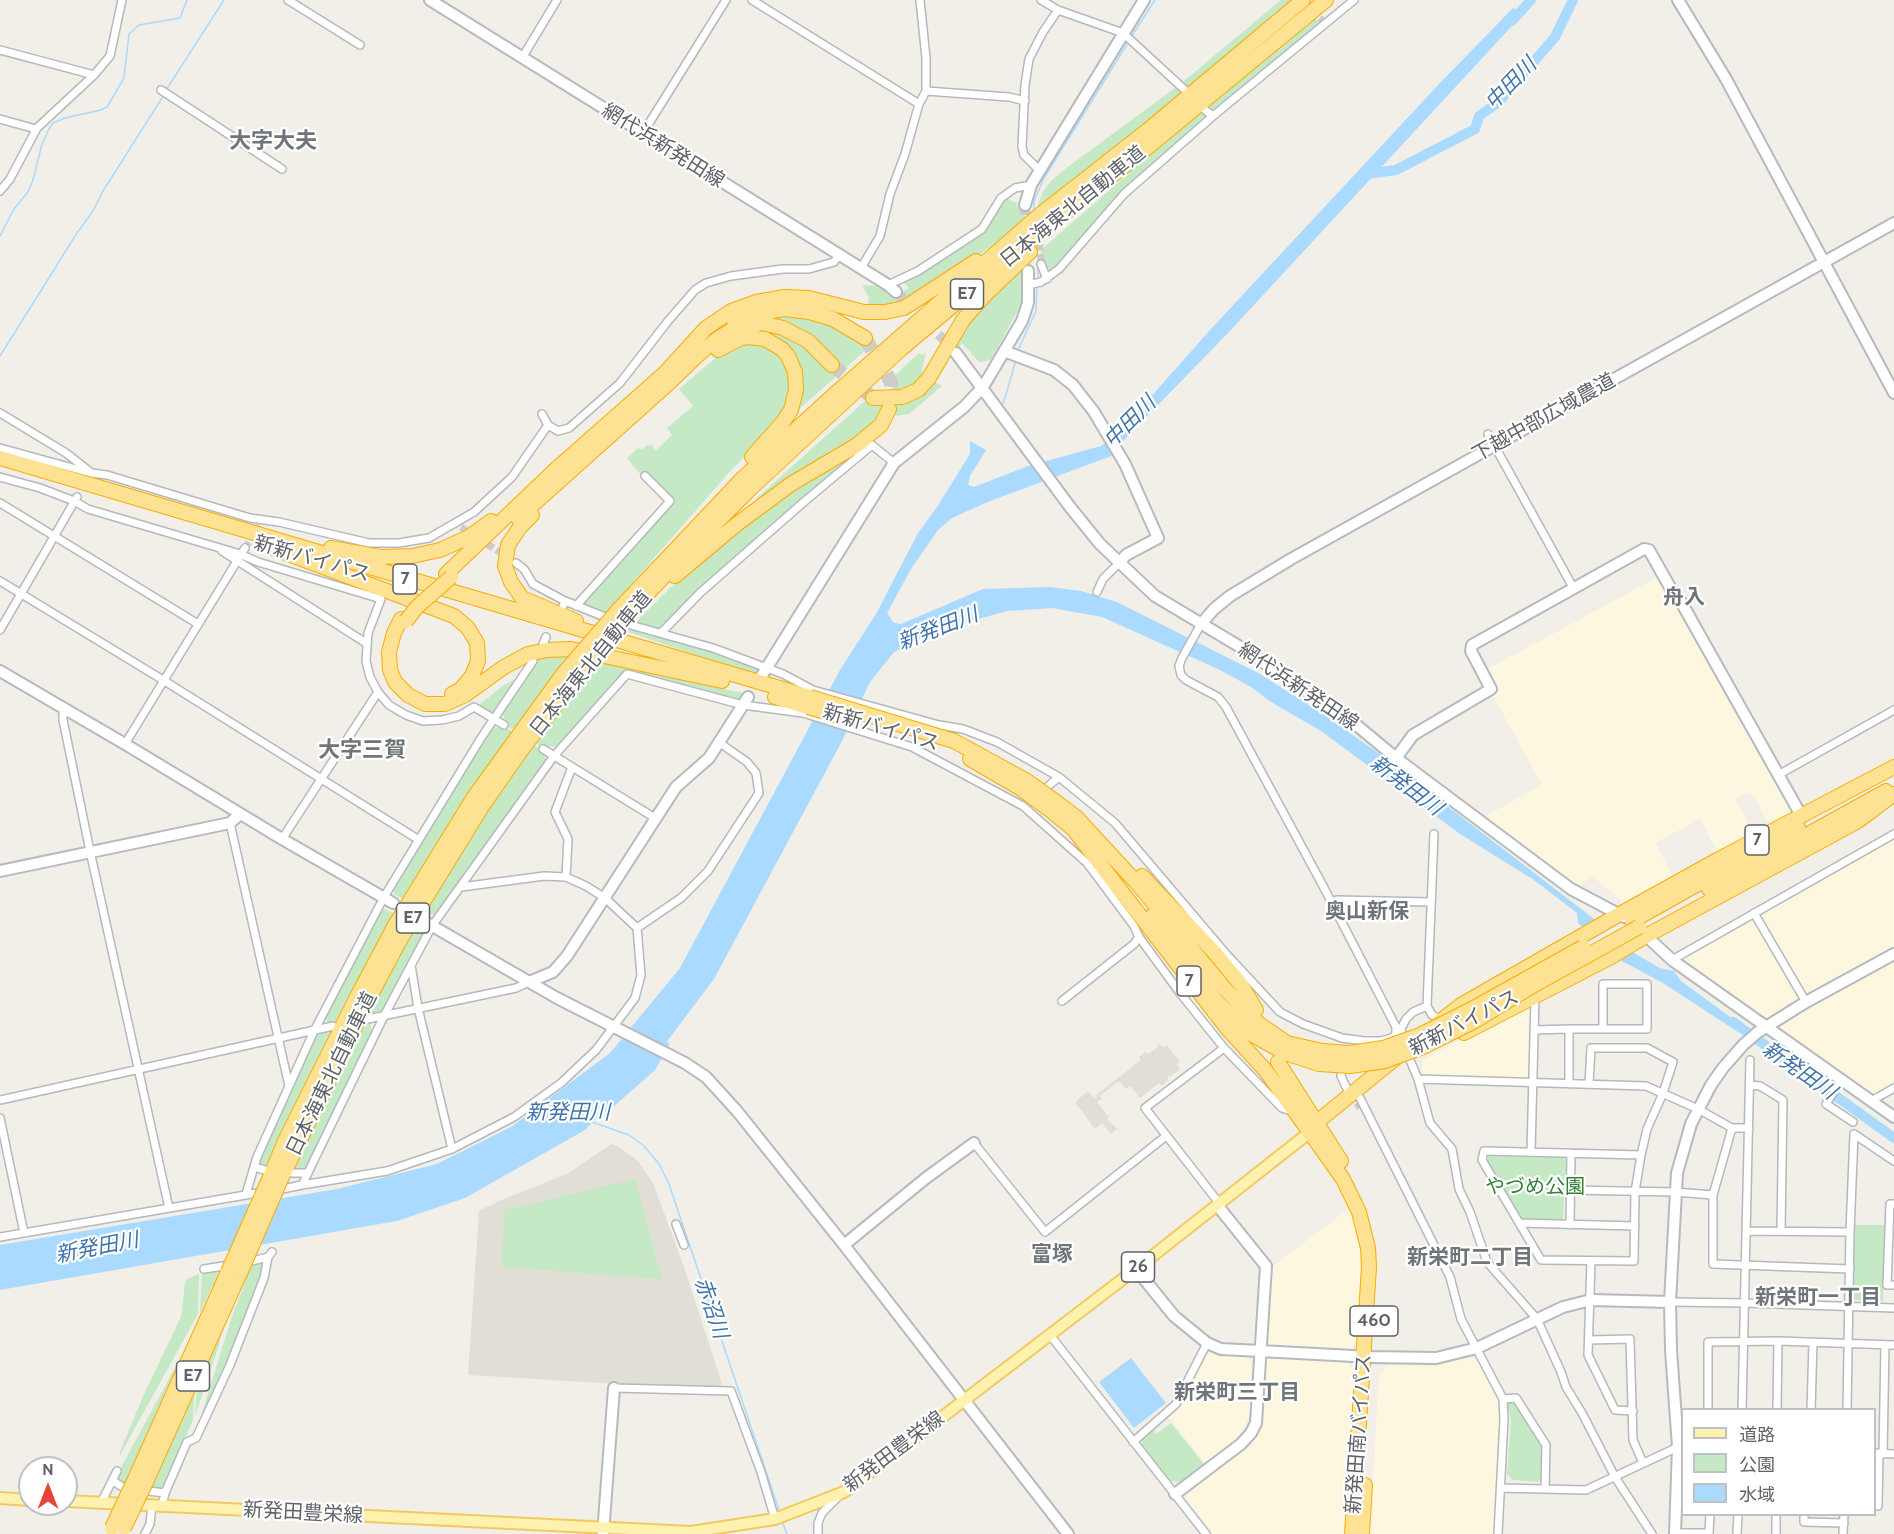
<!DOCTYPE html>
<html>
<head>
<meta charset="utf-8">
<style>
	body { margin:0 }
	#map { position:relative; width:1894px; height:1534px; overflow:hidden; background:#f1efe8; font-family:Cabin,"Noto Sans JP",sans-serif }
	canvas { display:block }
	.legend { position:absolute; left:1681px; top:1408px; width:195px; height:108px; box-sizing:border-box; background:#fff; border:2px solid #bfc1c3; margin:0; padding:8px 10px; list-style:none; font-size:18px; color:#5f6368 }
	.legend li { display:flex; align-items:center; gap:12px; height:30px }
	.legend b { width:30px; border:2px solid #bfc1c3 }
	.north { position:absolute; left:18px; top:1456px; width:60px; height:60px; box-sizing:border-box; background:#fff; border:2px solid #bfc1c3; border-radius:50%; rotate:0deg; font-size:16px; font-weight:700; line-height:24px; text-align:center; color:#5f6368 }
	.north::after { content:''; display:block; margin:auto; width:21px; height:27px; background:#ea4335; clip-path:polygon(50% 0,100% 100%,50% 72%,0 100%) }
</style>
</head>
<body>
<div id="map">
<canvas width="1894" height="1534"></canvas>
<ul class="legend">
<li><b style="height:8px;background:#fff2af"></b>道路</li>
<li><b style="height:16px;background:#c5e8c5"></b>公園</li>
<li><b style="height:16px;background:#aadaff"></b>水域</li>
</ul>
<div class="north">N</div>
</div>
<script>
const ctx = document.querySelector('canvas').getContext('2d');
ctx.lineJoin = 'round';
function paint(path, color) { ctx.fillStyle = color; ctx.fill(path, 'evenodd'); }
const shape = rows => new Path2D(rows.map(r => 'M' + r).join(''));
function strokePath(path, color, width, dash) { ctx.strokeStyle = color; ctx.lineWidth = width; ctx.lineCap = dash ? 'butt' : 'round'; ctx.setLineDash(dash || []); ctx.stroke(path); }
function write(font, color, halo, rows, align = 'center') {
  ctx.font = font + ' Cabin,"Noto Sans JP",sans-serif'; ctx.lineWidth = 4.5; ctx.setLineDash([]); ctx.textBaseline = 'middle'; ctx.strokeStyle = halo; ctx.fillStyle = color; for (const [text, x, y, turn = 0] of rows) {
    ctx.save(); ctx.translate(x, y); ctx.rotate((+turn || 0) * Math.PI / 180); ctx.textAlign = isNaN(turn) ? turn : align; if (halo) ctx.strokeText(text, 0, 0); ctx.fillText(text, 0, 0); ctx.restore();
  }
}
paint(shape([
	[1660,576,1792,813,1770,825,1750,791,1735,800,1755,834,1719,855,1700,819,1655,843,1674,878,1623,902,1592,876,1580,886,1482,818,1542,785,1492,694,1486,670],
	[1894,837,1894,1084,1871,1097,1677,959],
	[1531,1003,1530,1080,1422,1079,1422,1060],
	[1350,1208,1362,1247,1357,1341,1350,1349,1267,1348,1264,1343,1268,1270],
	[1215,1350,1246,1355,1252,1363,1249,1417,1244,1429,1235,1440,1205,1463,1168,1417,1185,1401,1204,1355],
	[1271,1356,1347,1362,1355,1372,1346,1534,1214,1534,1186,1499,1186,1490,1253,1434,1262,1362],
	[1471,1357,1480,1361,1498,1397,1501,1410,1495,1534,1370,1534,1379,1374,1388,1365,1436,1366]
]), '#fef7e0');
paint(shape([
	[1158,1043,1164,1047,1167,1045,1180,1062,1177,1064,1180,1070,1167,1078,1168,1080,1162,1086,1159,1083,1140,1098,1130,1086,1126,1089,1119,1081,1100,1096,1102,1099,1097,1102,1109,1117,1107,1119,1117,1129,1111,1134,1102,1123,1095,1129,1075,1102,1088,1091,1096,1100,1097,1098,1095,1096,1141,1060,1139,1057,1146,1052,1148,1054,1158,1047],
	[611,1144,618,1146,638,1161,653,1183,683,1264,722,1384,717,1390,468,1375,479,1211,499,1201,567,1174]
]), '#e1ded6');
paint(shape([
	[1281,0,1298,0,1189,90,1185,86,1184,81],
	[1315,16,1318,21,1317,27,1215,111,1206,105],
	[1178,87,1185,93,1038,211,1038,204,1043,192,1051,181,1061,172,1175,88],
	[1202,109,1207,113,1207,118,1161,158,1054,270,1047,268,1044,263,1042,263,1041,250],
	[1007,198,1013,202,1017,202,1017,207,1024,207,1024,221,963,267,908,302,899,293,909,288,902,281,980,234,1002,202],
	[1026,264,1027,272,1023,273,1023,297,1020,306,991,360,979,362,962,343,957,352,954,349,976,313],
	[862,285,879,286,886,290,886,293,889,296,896,295,906,303,896,306,867,307,869,298],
	[768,315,812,316,864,340,869,347,842,371,786,326,715,337],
	[752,329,776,330,800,342,832,374,837,371,840,373,791,416,797,403,782,344,721,341],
	[753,342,769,346,782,356,789,368,791,396,781,417,764,437,733,468,606,613,583,604,588,596,671,504,643,474,641,475,627,458,638,448,642,450,646,446,651,445,656,450,672,435,667,428,693,406,679,389,725,350],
	[926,352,922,372,928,376,924,382,891,397,893,382,891,379,919,353,923,355],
	[935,382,942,386,909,414,892,416,893,406,905,404,919,397],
	[866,400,886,405,877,422,860,438,764,500,756,499],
	[871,445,788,512,662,628,654,629,633,625,686,572,781,496],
	[631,629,698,645,760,668,758,676,628,632],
	[573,654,514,730,505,725,506,723,501,711,539,655],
	[603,660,732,691,746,693,742,702,626,672,561,747,545,746,544,748,533,742],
	[517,678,495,714,482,708,480,704,504,685],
	[504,726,513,732,447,828,403,899,395,895,392,886,490,727,503,728],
	[532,744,542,751,547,762,438,914,433,915,425,911,475,824],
	[385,909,395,914,336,1025,329,1024,324,1018,381,911],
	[415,924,422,929,424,938,381,1014,364,1019],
	[369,1020,373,1035,304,1172,292,1170,363,1021],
	[334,1028,267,1169,263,1169,259,1161,260,1157,313,1041,316,1035,329,1032],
	[1488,1156,1564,1158,1566,1160,1563,1220,1519,1219,1488,1166],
	[635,1179,662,1279,501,1267,505,1210],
	[1854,1225,1885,1225,1883,1301,1852,1300],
	[262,1261,264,1263,262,1278,196,1432,234,1310,244,1286,243,1276,249,1265],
	[223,1269,218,1281,212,1287,200,1312,202,1274],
	[199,1274,198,1314,119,1457,121,1449,144,1394,181,1317,185,1283,187,1279],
	[224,1324,218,1348,195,1416,197,1384],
	[196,1329,127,1486,120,1483,118,1473],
	[195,1387,193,1420,165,1484,161,1488,155,1490,147,1489],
	[1510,1400,1514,1401,1543,1449,1541,1479,1538,1482,1512,1480,1507,1474,1511,1421,1507,1403],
	[1171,1423,1204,1464,1179,1482,1171,1481,1167,1476,1165,1477,1142,1448,1142,1439,1153,1430,1156,1434]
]), '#c5e8c5');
paint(shape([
	[1513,8,1524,13,1228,333,1122,442,1114,455,990,501,952,518,938,530,911,569,887,613,894,623,901,624,983,589,1050,587,1081,591,1117,602,1260,674,1329,718,1385,758,1598,922,1584,929,1578,923,1577,913,1534,880,1460,834,1321,731,1271,702,1251,687,1218,669,1102,617,1052,608,1008,611,940,629,894,652,870,682,841,743,714,979,647,1068,585,1130,465,1198,397,1221,0,1290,0,1245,337,1189,437,1164,511,1127,610,1053,680,968,840,670,876,614,918,533,937,507,970,454,970,441,986,450,970,476,968,485,974,487,1028,466,1101,446,1117,435,1210,330,1439,84],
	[1632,952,1660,968,1674,971,1681,981,1744,1027,1738,1032,1663,983,1618,959],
	[1131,1358,1166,1403,1134,1428,1099,1382]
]), '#aadaff');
strokePath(shape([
	[1131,37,1155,0],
	[166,90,224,0],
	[1034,211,1034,201,1044,178,1129,41],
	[0,236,14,209,28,192,33,180,42,144,49,129,53,123,65,118,101,110,107,107,124,78,129,34,139,25,180,18,187,0],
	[1038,279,1038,268],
	[1017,352,1036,311,1037,286],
	[0,356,77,233,93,211,103,191,164,95],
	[1001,407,1005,398,1016,360],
	[592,1122,629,1135,644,1146,659,1164,669,1184,780,1513],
	[782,1521,787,1534]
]), '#aadaff', 1.5);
strokePath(shape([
	[1512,21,1531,0],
	[1367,174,1396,170,1475,129,1479,116,1499,102,1555,37,1573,0],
	[1733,1022,1894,1138],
	[601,1111,651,1067,664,1045]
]), '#aadaff', 10);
strokePath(shape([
	[1312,11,1325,23],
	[1039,233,1041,264],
	[461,527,507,557],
	[245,548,260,526],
	[1351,1094,1360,1108]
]), '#ccccc8', 7, [7, 3.5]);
strokePath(shape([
	[1025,205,1025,232],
	[896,292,953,349]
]), '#ccccc8', 10, [10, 5]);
strokePath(shape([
	[865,338,891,382,889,409],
	[832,365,873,398]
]), '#ccccc8', 14, [14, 7]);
const street = shape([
	[288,0,360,45],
	[752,0,919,104],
	[1041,0,1058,10,1123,33,1186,91],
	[0,50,94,75],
	[522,58,557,0],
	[161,90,282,169],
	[926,91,1009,97,1025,101],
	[1205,110,1213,116],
	[0,119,36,129],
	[643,133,726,0],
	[1040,171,1024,155,1022,147,1025,85,1029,59,1043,32,1058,10],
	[0,191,10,179,37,128,94,75,110,56,122,0],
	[1041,264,1047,279],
	[861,268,880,236,890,194,905,154,919,104,926,91,926,58,920,0],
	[888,285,918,271,982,229,1001,198,1015,188,1031,185],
	[1028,285,1041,282,1059,269,1124,194,1213,116,1354,0],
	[0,413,66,453,89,471],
	[542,414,548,425,558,431,569,428,620,383,668,321,695,290,706,283,731,276,783,269,809,269,834,262,839,255],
	[1488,434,1574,589],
	[0,448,91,473,107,475,250,518,279,522,369,543,399,543,429,538,474,512,512,477,548,425],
	[0,477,40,488,74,501,88,509,240,554,258,562,381,599,368,633,366,661,370,677,378,692,389,705,406,715,423,721,442,720,459,716,474,707,504,725],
	[0,503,198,624],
	[222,551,366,643],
	[516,563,524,569,533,584,565,601],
	[0,581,163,680,419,840],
	[1097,592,1103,579,1119,563],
	[563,606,565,601,610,619],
	[576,606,670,501,645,476],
	[620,622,713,648,783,674,813,690,939,725,963,729,997,742,1059,777,1115,823,1227,955,1280,1012,1303,1024,1342,1038,1364,1041,1381,1041,1392,1038,1401,1029],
	[1201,624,1182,658,1179,666,1181,675,1186,680,1218,697,1226,707,1322,884,1396,1027,1396,1034],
	[0,630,77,497],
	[661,633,701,592,805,501,872,445,894,463],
	[543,644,546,637],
	[63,708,63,720,90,851,169,1208],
	[125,744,245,548],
	[543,749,655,818],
	[1778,775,1894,710],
	[1040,793,1059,777],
	[230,823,289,1086],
	[1434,834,1427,1006,1432,1015,1442,1020],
	[282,839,378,692],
	[566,877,568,839,555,812,572,767],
	[1331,902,1337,900,1430,902],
	[1754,913,1806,1002],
	[637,928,681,898,708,871,759,793,756,773,747,762,720,743],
	[1672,960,1894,834],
	[411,965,418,1008,452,1149],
	[1062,1001,1134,944,1139,937],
	[368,1019,516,988,529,982],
	[1569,1029,1569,1084],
	[1534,1030,1569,1029,1647,1029,1647,984,1603,984,1603,1029],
	[1402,1034,1401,1029,1406,1019,1413,1012,1427,1006],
	[1407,1053,1418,1079,1430,1123,1452,1149,1459,1189,1470,1212,1487,1262,1537,1319,1561,1372,1566,1387,1582,1413,1615,1477,1652,1534],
	[1342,1065,1341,1076,1347,1089],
	[1418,1079,1646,1086,1698,1109,1732,1128,1749,1128],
	[1841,1080,1826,1104,1853,1122],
	[1589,1084,1591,1048,1647,1048,1673,1062,1663,1093,1647,1129,1641,1155,1635,1192,1634,1261,1541,1260,1482,1160,1484,1151,1641,1155],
	[1750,1085,1760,1086,1783,1100,1781,1231],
	[1360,1098,1450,1277,1461,1319,1503,1399,1504,1419,1498,1534],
	[0,1100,333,1026],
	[1871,1101,1894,1088],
	[0,1118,24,1233],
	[1732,1128,1713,1195,1713,1264,1850,1269],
	[1854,1134,1894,1161],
	[974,1143,1045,1232,1166,1136],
	[1531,1152,1535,997],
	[254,1167,265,1170],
	[292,1173,308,1173],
	[302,1185,387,1171,452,1149,514,1117,561,1083,596,1050,635,998,641,975,637,928,605,898,586,886,566,877,544,876,461,887],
	[277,1190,302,1185,384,1016,432,926,554,756,627,674,743,705,803,713,912,747,1023,806,1087,863,1134,926,1139,937,1180,993,1224,1048,1282,1108,1294,1112],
	[1570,1190,1675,1192,1713,1195],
	[246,1194,257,1157,314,1031,384,897,481,738,533,661],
	[1219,1203,1145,1108,1224,1048],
	[1894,1204,1890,1204,1887,1285,1894,1285],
	[1519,1223,1635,1226],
	[676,1224,684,1245],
	[1570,1225,1571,1153],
	[1747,1231,1850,1232],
	[0,1237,263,1192],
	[1591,1261,1588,1355,1615,1410,1633,1411],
	[244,1263,268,1257],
	[204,1269,230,1265],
	[1670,1302,1745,1303,1894,1308],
	[1050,1335,1206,1534],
	[1589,1340,1630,1339,1633,1440,1643,1463],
	[614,1388,731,1391,761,1472,775,1519],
	[1503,1399,1516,1398,1546,1445,1545,1489],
	[1708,1410,1708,1342,1778,1341,1894,1345],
	[1742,1410,1750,1060],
	[1777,1410,1778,1341],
	[1811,1410,1813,1343],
	[1847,1410,1850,1232,1854,1134],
	[1133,1442,1176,1404,1207,1343],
	[1874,1453,1894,1454],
	[1883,1454,1885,1345],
	[113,1481,124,1488,165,1493],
	[1501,1488,1586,1490,1678,1447,1681,1447],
	[101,1503,117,1471],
	[162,1505,165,1493,187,1442,196,1438,230,1365,264,1278,268,1257,272,1252],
	[1874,1506,1878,1506,1879,1453],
	[1776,1514,1776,1534],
	[1804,1514,1804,1522,1844,1523],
	[1675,1533,1709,1533,1710,1514],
	[145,1534,150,1524,152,1505],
	[818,1534,818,1523,822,1513,839,1496],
	[1737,1534,1738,1514],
	[1843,1534,1844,1514]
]);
const secondary = shape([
	[430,0,888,285,896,292],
	[1678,0,1726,79,1894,393],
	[1025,205,1031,185,1144,0],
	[1004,351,1054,370,1073,385,1094,412,1125,464,1158,538,1126,555,1119,563],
	[956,353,1070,507,1100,544,1155,596,1242,648,1354,723,1396,758,1571,889,1624,917],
	[1201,624,1214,609,1230,596,1291,559,1894,223],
	[0,671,125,744,282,839,393,903],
	[761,677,894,463,964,407,983,387,1022,321,1028,303,1028,271],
	[1396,758,1413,735,1491,689,1471,651,1472,645,1644,549,1649,550,1671,589,1680,600,1802,817],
	[0,871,230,823,240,814],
	[422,920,557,998,685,1063,706,1077,737,1111,844,1245,1068,1534],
	[1641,931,1672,960,1894,1117],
	[529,982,553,972,567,956,676,787,709,758,748,697],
	[844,1245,926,1178,974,1143],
	[1136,1269,1174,1316,1207,1343,1221,1349,1260,1351,1372,1357,1436,1358,1477,1348,1563,1307,1591,1300,1670,1302],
	[1175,1494,1241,1444,1251,1433,1256,1423,1266,1266,1217,1205],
	[603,1534,614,1388],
	[1675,1534,1678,1447,1671,1350,1670,1302,1677,1173,1691,1124,1711,1085,1723,1068,1743,1045,1758,1032,1806,1002,1894,954]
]);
const primary = shape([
	[0,1498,30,1500],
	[66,1501,691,1532,775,1519,844,1492,1136,1269,1310,1132]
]);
const highway = shape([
	[734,322,759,313,785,309,809,312,833,319,865,338],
	[718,350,739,339,748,337,765,339,782,349,788,356,795,372,796,390,791,410,783,422,752,457],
	[873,398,902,397,918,390,929,378,963,320,985,295,1030,252],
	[0,458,810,697],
	[532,515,520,527,508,545,505,566,511,582,522,598,576,621],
	[518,518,670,382,698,355,717,339,737,327,762,323,783,328,808,341,832,365],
	[331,548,381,557,412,556,440,550,469,537,491,521],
	[275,549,454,616,468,628,477,643,478,661,472,676,460,690,452,694],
	[446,574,555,470,665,373,706,328,731,311,756,302,785,297,809,298,864,312,885,312,904,308,976,261],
	[675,576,737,524,791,484,857,445,881,425,889,409],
	[620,608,741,480,836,393,1037,217,1148,130,1303,0],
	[630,612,696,543,750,489,901,349,1048,226,1137,156,1326,0],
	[401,619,394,633,389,652,390,670,395,682,408,695,425,704,445,704,465,695,504,667,528,654,547,650,571,649,722,681],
	[775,697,808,707],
	[954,741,1027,781],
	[970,759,1020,788],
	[1059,804,1076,817,1136,882,1225,989,1258,1023,1287,1043,1322,1051],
	[1050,810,1078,833],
	[1071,826,1226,1027,1266,1071,1343,1179,1359,1212,1368,1248,1369,1267,1352,1534],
	[1142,876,1214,952,1242,986,1256,1010],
	[1709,889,1886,791],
	[1152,916,1216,1001,1251,1034,1285,1053,1319,1064],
	[1632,921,1798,828],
	[1439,1022,1461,1005,1620,914,1719,859,1894,767],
	[1464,1033,1611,957,1646,936,1858,821,1894,794],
	[1278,1062,1341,1161],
	[1310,1132,1317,1122,1397,1057],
	[270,1177,285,1141,358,995,394,927,474,797,563,674],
	[281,1179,365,1006,401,938,481,808,520,752,578,676],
	[134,1481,228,1272],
	[146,1482,241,1271],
	[1362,1534,1365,1485]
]);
strokePath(street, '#b5b8bc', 10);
strokePath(secondary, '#b6babf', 14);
strokePath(primary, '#f2c960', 14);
strokePath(highway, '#f9ab00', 16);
strokePath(street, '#fff', 7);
strokePath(secondary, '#fff', 10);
strokePath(primary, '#fff2af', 10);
strokePath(highway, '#fde293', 14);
const highwayBridge = shape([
	[406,621,417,607,451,577],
	[563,674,620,608],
	[578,676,630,612],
	[810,697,954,741],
	[808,707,839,716],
	[1027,781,1059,804],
	[1020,788,1050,810],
	[1322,1051,1350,1053,1383,1048,1420,1035,1470,1010,1583,947],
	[1319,1064,1350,1066,1385,1061,1423,1047,1475,1021,1534,985,1639,927],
	[241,1271,281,1179],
	[228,1272,270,1177],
	[112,1528,134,1481],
	[124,1528,146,1482]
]);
strokePath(highwayBridge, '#f9ab00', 16, []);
strokePath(highwayBridge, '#fde293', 14);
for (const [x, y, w] of [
	[967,294,33],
	[405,579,24],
	[1757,840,24],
	[413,918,33],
	[1189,981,24],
	[1138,1267,33],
	[1374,1321,48],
	[193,1376,33]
]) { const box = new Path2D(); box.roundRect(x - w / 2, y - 15, w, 30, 4.5); ctx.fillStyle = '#fff'; ctx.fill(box); strokePath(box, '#5f6368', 1.5); }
write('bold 18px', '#5f6368', null, [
	["E7",967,294],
	["7",405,579],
	["7",1757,840],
	["E7",413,918],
	["7",1189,981],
	["26",1138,1267],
	["460",1374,1321],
	["E7",193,1376]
]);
write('20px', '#5f6368', '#fff', [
	["網代浜新発田線",663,146,32],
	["日本海東北自動車道",1073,207,-39],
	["下越中部広域農道",1544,418,-29],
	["新新バイパス",312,559,16],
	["日本海東北自動車道",591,664,-51],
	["網代浜新発田線",1298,687,34],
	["新新バイパス",881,728,16],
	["新新バイパス",1464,1023,-27],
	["日本海東北自動車道",332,1074,-64],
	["新発田南バイパス",1359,1434,-86],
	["新発田豊栄線",894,1452,-37],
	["新発田豊栄線",303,1513,3]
]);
write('20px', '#348238', '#fff', [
	["やづめ公園",1535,1187]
]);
write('italic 21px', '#4174aa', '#fff', [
	["中田川",1511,84,-46],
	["中田川",1130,422,-45],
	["新発田川",938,629,-21],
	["新発田川",1406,786,37],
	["新発田川",1799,1071,35],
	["新発田川",568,1113],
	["新発田川",97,1248,-11],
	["赤沼川",711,1308,71]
]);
write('bold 21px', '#70757a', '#fff', [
	["舟入",1684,598],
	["奥山新保",1367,912],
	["富塚",1052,1255],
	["新栄町二丁目",1470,1258],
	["新栄町一丁目",1818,1298],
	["新栄町三丁目",1237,1393]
]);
write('bold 22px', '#70757a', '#fff', [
	["大字大夫",273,142],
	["大字三賀",362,751]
]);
</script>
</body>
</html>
